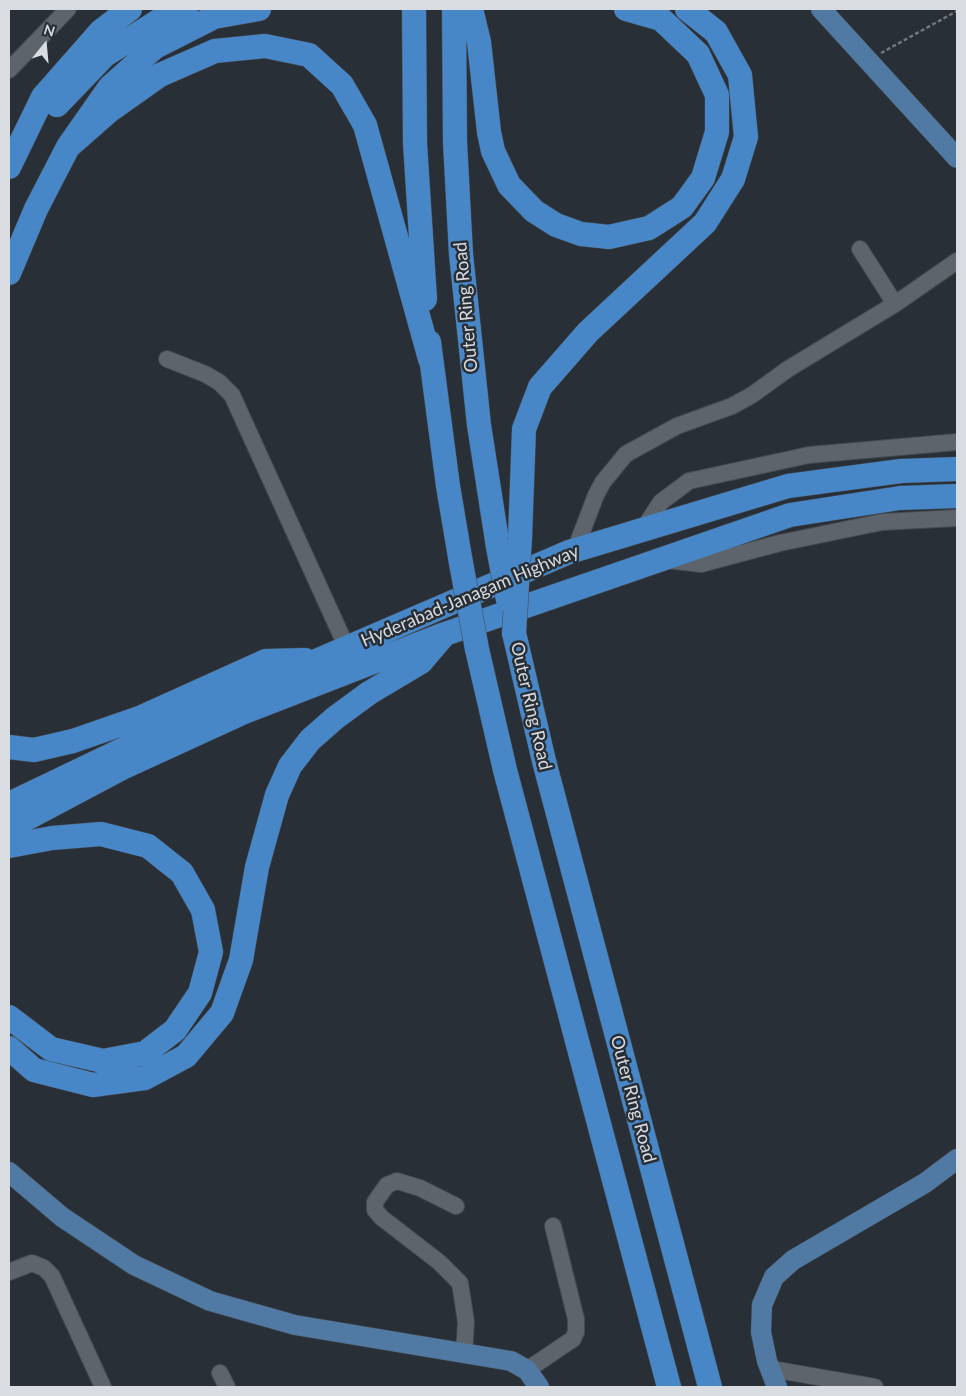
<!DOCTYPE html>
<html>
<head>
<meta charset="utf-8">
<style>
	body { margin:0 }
	#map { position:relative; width:966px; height:1396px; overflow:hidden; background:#292f36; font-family:Lato,sans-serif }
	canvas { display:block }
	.frame { position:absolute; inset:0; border:10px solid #d9dde2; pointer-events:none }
	.north { position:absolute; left:20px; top:20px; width:50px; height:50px; -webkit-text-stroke:4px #292f36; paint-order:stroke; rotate:17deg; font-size:14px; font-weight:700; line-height:20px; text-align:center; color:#d9dde2 }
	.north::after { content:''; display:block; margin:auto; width:18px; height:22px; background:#d9dde2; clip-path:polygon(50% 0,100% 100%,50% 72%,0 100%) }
</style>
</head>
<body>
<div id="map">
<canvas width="966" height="1396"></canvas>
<div class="frame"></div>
<div class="north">N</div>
</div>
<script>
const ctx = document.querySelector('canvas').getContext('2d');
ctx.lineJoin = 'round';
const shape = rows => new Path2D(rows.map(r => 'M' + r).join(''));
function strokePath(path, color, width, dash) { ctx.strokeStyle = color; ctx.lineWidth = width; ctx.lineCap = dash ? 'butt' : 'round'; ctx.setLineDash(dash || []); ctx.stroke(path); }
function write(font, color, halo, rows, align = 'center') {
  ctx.font = font + ' Lato,sans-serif'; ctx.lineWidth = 5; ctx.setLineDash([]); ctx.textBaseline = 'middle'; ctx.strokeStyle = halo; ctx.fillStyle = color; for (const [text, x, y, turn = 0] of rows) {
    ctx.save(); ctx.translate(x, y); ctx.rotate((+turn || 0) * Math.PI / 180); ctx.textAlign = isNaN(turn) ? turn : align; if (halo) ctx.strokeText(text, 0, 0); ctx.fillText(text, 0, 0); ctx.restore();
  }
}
const minor = shape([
	[9,70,68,9],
	[860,249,895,304,957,261],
	[167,359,205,374,219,382,232,395,347,648],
	[642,531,661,502,689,481,809,455,957,442],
	[575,550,596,495,603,482,626,454,677,426,732,406,752,395,788,369,895,304],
	[667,560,701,564,780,543,882,522,957,518],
	[456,1206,420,1188,397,1181,387,1185,375,1202,375,1210,382,1218,439,1262,460,1283,466,1322,464,1354],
	[9,1272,32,1263,44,1268,52,1276,103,1387],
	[772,1369,875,1387],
	[527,1370,573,1339,576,1332,576,1319,553,1226],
	[220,1373,227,1387]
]);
const major = shape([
	[821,9,957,158],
	[9,1172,62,1217,134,1265,210,1301,295,1325,511,1361,527,1370,539,1387],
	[777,1387,767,1361,761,1332,762,1305,774,1277,793,1260,925,1183,957,1159]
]);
const highway = shape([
	[414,9,415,143,425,299],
	[454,9,455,142,461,254,479,425,498,547],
	[471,9,479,42,489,132,493,151,509,185,534,211,556,225,581,234,609,237,649,228,682,207,703,178,717,132,717,95,698,54,661,19,626,9],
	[57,105,105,55,168,15,186,9],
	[68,147,109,111,160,75,215,51,265,46,309,55,342,85,365,125,430,359],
	[9,167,43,97,101,31,130,9],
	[9,273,36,209,68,147,110,87,155,47,214,17,259,9],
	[429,342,448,486,461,563],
	[520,538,524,429,540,387,588,332,705,223,733,179,746,137,740,75,716,32,687,9],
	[514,633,544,761,710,1387],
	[477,649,505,770,669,1387],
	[9,747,34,750,73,741,142,717,266,661,305,660],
	[9,804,228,699,569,552,788,486,901,471,957,469],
	[9,828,124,767,244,712,445,634,790,515,900,498,957,496],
	[9,846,52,838,101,834,148,846,182,873,203,910,211,952,200,993,175,1030,145,1053,103,1061,51,1049,9,1017],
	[9,1048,34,1070,93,1085,145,1078,186,1056,222,1013,241,960,257,867,277,795,290,766,310,740,335,718,369,693,421,662,444,635]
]);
strokePath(minor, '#454a50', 18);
strokePath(major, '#454a50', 21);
strokePath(highway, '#454a50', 25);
strokePath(shape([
	[881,53,957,11]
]), '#71777d', 2.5, [4, 2.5]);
strokePath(minor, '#5d646c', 16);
strokePath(major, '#5079a3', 20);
strokePath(highway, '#4787c8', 24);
const highwayBridge = shape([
	[498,547,508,600],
	[461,563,477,649],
	[514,633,520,538]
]);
strokePath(highwayBridge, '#454a50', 25, []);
strokePath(highwayBridge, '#4787c8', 24);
write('18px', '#d9dde2', '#292f36', [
	["Outer Ring Road",466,307,-95],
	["Hyderabad-Janagam Highway",470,596,-23],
	["Outer Ring Road",531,706,77],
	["Outer Ring Road",633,1099,75]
]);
</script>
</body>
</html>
